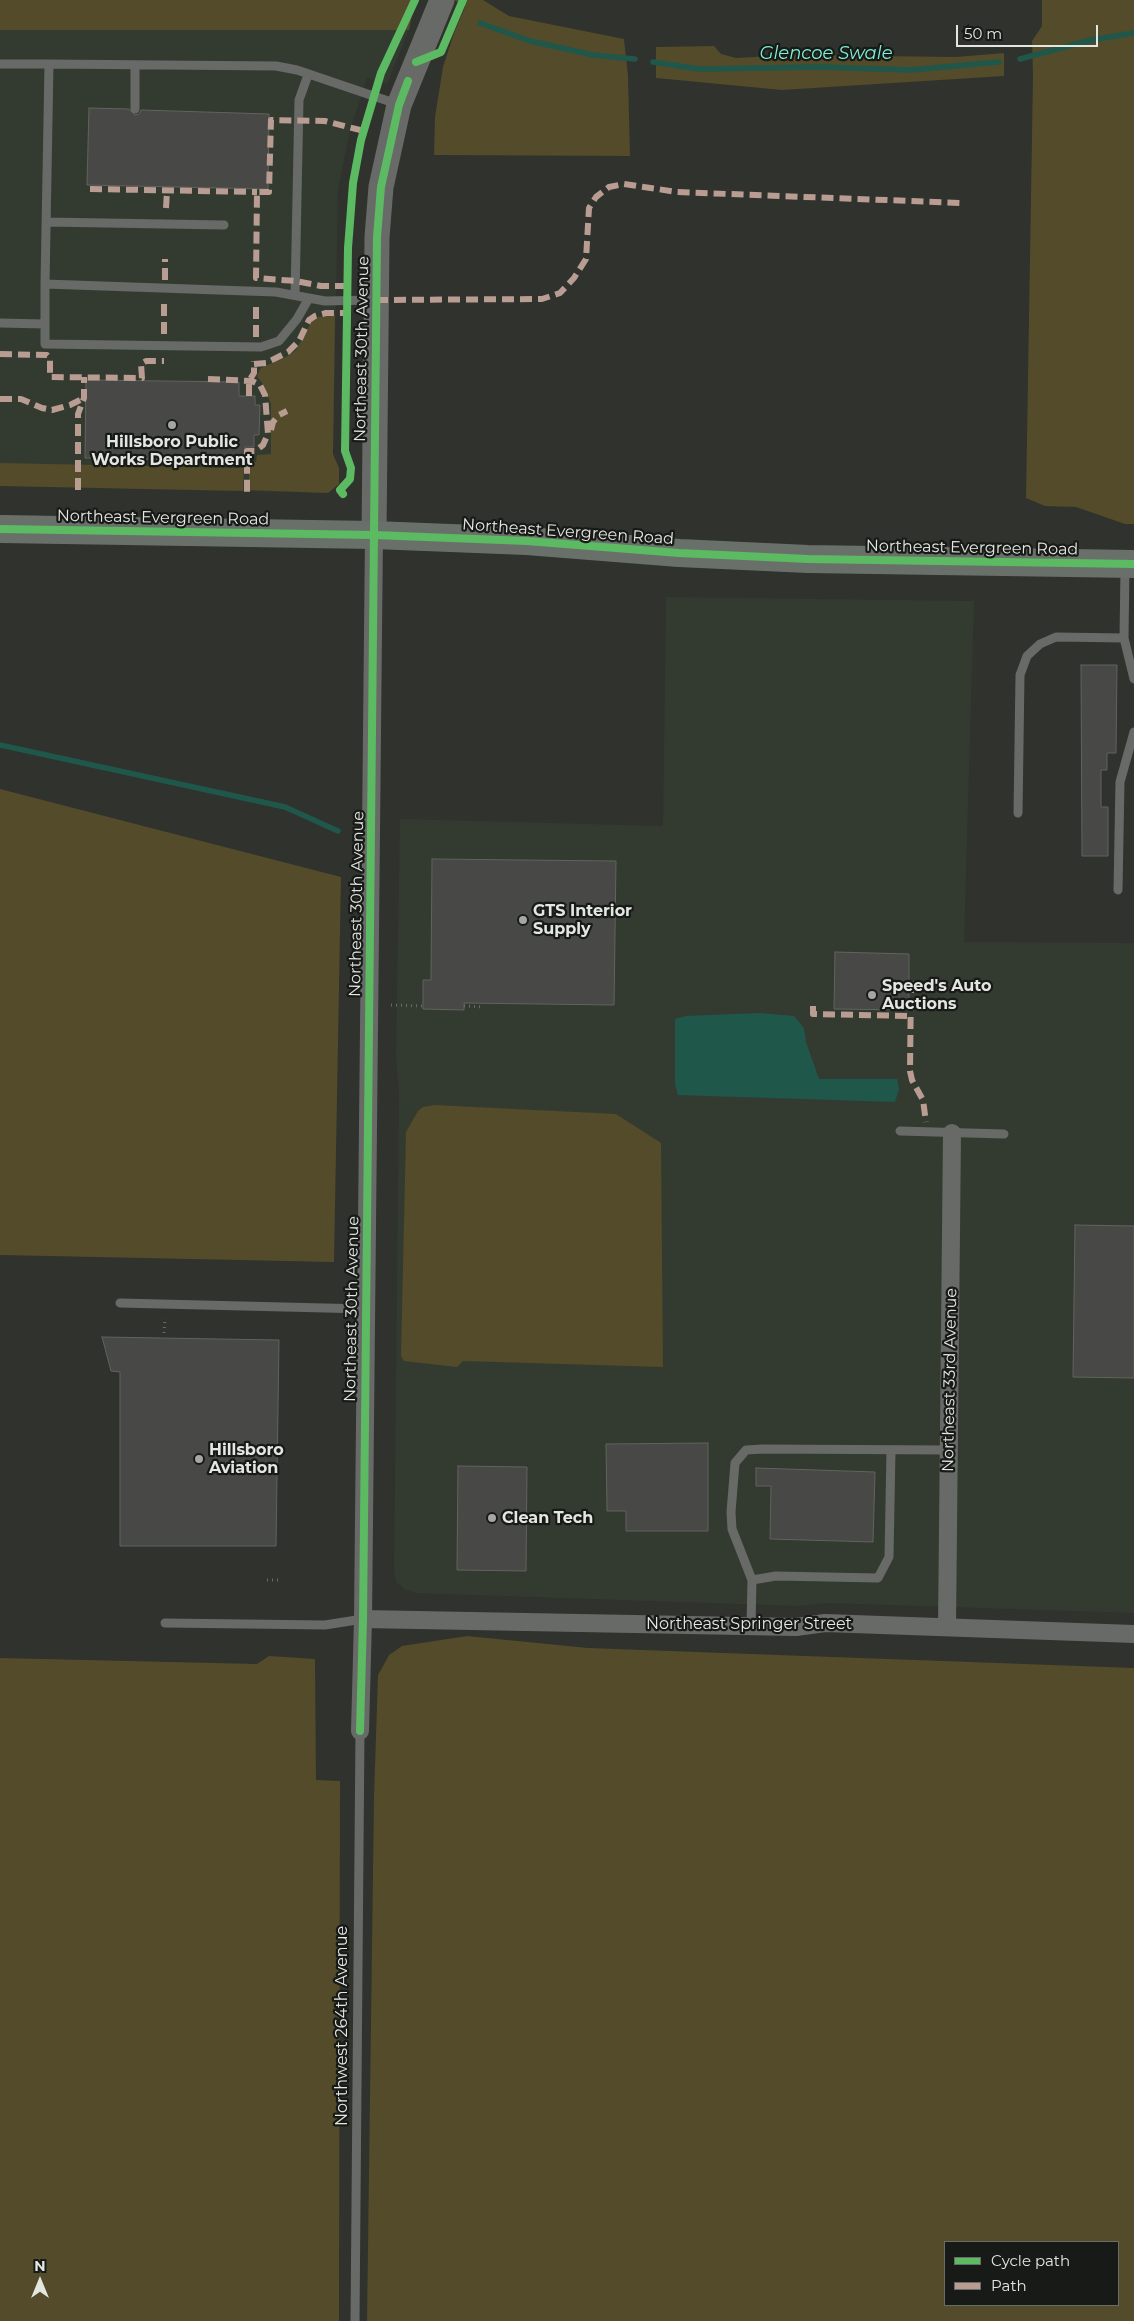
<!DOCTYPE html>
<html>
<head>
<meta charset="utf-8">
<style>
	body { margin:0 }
	#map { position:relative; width:1134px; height:2321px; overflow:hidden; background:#2f322d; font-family:Montserrat,sans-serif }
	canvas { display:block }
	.legend { position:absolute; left:944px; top:2241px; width:175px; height:65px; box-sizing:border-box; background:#171a16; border:1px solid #696c67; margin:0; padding:6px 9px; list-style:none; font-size:15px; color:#e3e6e1 }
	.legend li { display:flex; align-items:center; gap:10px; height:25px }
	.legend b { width:25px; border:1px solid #696c67 }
	.north { position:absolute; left:15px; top:2256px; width:50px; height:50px; -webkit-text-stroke:4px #171a16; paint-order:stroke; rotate:0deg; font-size:14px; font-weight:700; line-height:20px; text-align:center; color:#e3e6e1 }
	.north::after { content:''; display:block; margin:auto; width:18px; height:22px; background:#e3e6e1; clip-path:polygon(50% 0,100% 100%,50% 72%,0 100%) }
	.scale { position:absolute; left:956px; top:25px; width:142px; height:22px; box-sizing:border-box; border:2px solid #e3e6e1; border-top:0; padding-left:6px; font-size:15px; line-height:18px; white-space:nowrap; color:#e3e6e1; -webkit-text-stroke:4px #171a16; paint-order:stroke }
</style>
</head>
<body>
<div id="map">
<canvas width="1134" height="2321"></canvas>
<ul class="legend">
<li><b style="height:6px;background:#5cba63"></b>Cycle path</li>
<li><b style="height:6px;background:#b99d93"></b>Path</li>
</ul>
<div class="north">N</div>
<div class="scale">50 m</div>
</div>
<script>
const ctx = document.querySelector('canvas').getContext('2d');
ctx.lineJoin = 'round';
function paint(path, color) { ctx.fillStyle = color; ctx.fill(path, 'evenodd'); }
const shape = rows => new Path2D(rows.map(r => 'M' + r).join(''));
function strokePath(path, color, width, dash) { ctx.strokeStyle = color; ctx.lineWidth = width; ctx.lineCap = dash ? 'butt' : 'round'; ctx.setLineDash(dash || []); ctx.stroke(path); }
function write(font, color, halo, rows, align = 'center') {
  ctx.font = font + ' Montserrat,sans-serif'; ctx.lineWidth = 4.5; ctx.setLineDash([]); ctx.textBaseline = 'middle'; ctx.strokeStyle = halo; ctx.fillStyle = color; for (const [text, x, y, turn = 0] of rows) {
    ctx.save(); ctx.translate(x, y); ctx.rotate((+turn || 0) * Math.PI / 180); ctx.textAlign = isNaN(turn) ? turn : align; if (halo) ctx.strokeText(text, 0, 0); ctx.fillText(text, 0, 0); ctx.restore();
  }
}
paint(shape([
	[0,30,409,30,387,84,367,78,350,130,338,190,333,454,339,468,339,484,328,493,0,486],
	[666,597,974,601,964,942,1134,943,1134,1613,828,1603,799,1606,416,1593,405,1590,396,1581,394,1572,399,1095,396,1056,400,819,663,826]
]), '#333b30');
paint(shape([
	[0,0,415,0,409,30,0,30],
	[454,0,483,0,509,16,624,39,628,75,630,156,434,155,435,117,443,67,454,33,465,7],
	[1042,0,1134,0,1134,524,1125,524,1076,507,1045,506,1026,498,1033,75,1032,41,1042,26],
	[714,46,721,54,736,58,789,55,956,57,1004,53,1004,76,782,90,656,78,656,47],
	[335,315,333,454,339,468,339,484,328,493,249,490,249,462,256,462,257,455,271,454,271,404,263,384,257,376,261,368,288,356,296,350,312,321,318,317],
	[0,463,244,468,243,491,0,486],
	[0,789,341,877,334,1262,0,1255],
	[435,1105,616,1114,661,1143,663,1367,463,1361,457,1367,404,1361,401,1356,406,1132,418,1111,423,1107],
	[467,1636,588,1648,1134,1668,1134,2321,367,2321,374,1796,378,1675,389,1655,402,1646],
	[945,2242,1118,2242,1118,2305,945,2305],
	[269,1656,315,1659,316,1780,340,1781,339,2321,0,2321,0,1658,257,1664]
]), '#534b29');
paint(shape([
	[759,1013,794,1016,804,1028,806,1042,819,1079,897,1079,899,1089,895,1102,678,1095,675,1084,675,1019,686,1016]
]), '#20574b');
strokePath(shape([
	[480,23,530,41,593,55,635,59],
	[1020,59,1091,40,1134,33],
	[653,62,699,69,820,67,911,70,999,62],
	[0,745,285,807,338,831]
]), '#20574b', 5.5);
const building = shape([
	[89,108,129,109,135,115,139,114,141,110,269,114,268,189,87,185,89,108],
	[86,380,239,382,239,396,255,396,255,405,260,405,259,435,254,435,254,447,245,447,245,461,85,458,86,380],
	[1081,665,1117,665,1116,753,1107,753,1107,770,1101,770,1101,807,1108,807,1108,856,1082,856,1081,665],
	[432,859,616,861,614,1005,464,1003,464,1010,423,1009,423,980,431,980,432,859],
	[835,952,909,954,909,1010,834,1009,835,952],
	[1075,1225,1134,1226,1134,1378,1073,1377,1075,1225],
	[102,1337,279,1340,276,1546,120,1546,120,1372,111,1371,102,1337],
	[708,1443,708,1531,626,1531,626,1511,607,1511,606,1444,708,1443],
	[458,1466,527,1467,526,1571,457,1570,458,1466],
	[756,1468,875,1472,873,1542,770,1539,771,1486,756,1486,756,1468]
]);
paint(building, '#484946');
strokePath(building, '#61635e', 1);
strokePath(shape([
	[391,1005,423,1006],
	[464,1006,484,1007],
	[164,1333,165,1318],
	[267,1580,282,1580]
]), '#686a67', 3, [1, 4]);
strokePath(shape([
	[0,64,49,64],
	[135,109,135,65],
	[46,222,224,225],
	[45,284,45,344,261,347,279,341,297,319,309,298],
	[295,295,299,100,308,75],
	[375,300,325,301,276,292,45,284,49,64,276,66,297,70,397,104],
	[0,323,45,324],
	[1125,567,1124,638,1134,679],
	[1018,813,1020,675,1027,656,1040,644,1056,637,1124,638],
	[1118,890,1120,782,1134,732],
	[900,1131,1004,1134],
	[120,1303,366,1309],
	[752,1580,776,1576,878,1578,889,1557,891,1450],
	[165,1623,325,1625,363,1619],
	[751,1626,752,1580,732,1529,731,1512,735,1463,746,1450,763,1449,949,1450],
	[355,2321,360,1731]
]), '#686a68', 9);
strokePath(shape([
	[363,1619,796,1627,825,1623,1134,1634],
	[947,1627,952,1133],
	[360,1731,363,1619,374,535]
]), '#686a68', 18);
strokePath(shape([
	[374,535,377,237,381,187,399,105,442,0]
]), '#686a68', 25);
strokePath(shape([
	[0,529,374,535,527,541,679,553,808,559,1134,564]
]), '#69706a', 28);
strokePath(shape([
	[90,189,257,192],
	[166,208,167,191],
	[165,280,165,259],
	[347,286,321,286,296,281,256,278,257,192,269,192,271,120,325,121,364,131],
	[376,300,542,299,560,293,574,278,586,259,589,208,596,197,609,187,624,184,677,192,962,203],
	[164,334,164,301],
	[256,337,256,303],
	[0,354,47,355,50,358,50,377,142,378,141,364,146,361,164,361],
	[254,364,266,363,288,352,299,341,309,320,315,316,326,313,347,313],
	[208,379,252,381,260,385,265,395,268,434,263,445,255,451,247,451,247,493],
	[249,396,249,381,254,373,254,361],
	[0,399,21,399,42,408,52,410,70,405,84,398],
	[271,430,273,422,279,415,287,411],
	[78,490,78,414,84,398,84,377],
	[911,981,910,1071,912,1080,923,1100,926,1122],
	[813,1006,813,1014,910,1016]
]), '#b99d93', 6, [12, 6]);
strokePath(shape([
	[416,62,441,52,463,0],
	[343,494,340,490,350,479,351,468,345,451,348,248,353,183,361,140,381,73,415,0],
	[0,529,374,535,527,541,679,553,808,559,1134,564],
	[360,1731,363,1619,377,237,381,187,399,105,408,81]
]), '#5cba63', 8);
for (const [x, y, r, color] of [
	[172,425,5,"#a4a7a2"],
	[523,920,5,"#a4a7a2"],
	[872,995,5,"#a4a7a2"],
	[199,1459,5,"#a4a7a2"],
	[492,1518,5,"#a4a7a2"]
]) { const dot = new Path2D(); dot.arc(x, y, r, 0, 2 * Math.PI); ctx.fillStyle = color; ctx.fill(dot); strokePath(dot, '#171a16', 2); }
write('16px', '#e3e6e1', '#171a16', [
	["Northeast 30th Avenue",362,349,-89],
	["Northeast Evergreen Road",163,518,1],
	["Northeast Evergreen Road",568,532,4],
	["Northeast Evergreen Road",972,548,1],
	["Northeast 30th Avenue",357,904,-89],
	["Northeast 30th Avenue",352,1309,-89],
	["Northeast 33rd Avenue",950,1380,-89],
	["Northeast Springer Street",749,1624],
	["Northwest 264th Avenue",342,2026,-90]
]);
write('bold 16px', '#e3e6e1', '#171a16', [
	["Hillsboro Public",172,442,"center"],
	["Works Department",172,460,"center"],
	["GTS Interior",533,911],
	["Supply",533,929],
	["Speed's Auto",882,986],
	["Auctions",882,1004],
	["Hillsboro",209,1450],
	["Aviation",209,1468],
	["Clean Tech",502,1518]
], 'left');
write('italic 18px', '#7ff1d7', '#171a16', [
	["Glencoe Swale",826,54]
]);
</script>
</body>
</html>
